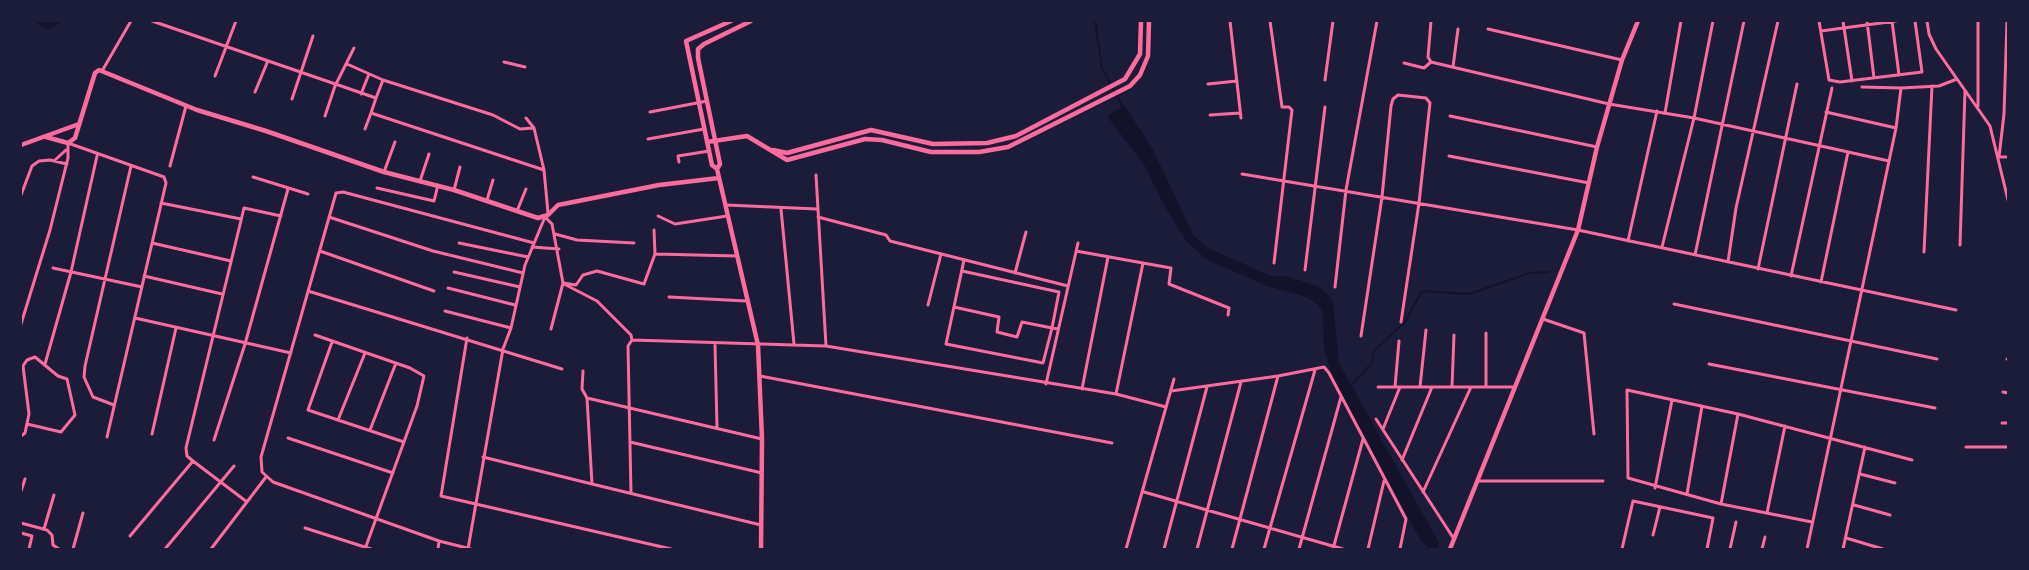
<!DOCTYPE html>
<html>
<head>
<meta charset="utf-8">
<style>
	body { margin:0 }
	#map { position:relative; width:2029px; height:570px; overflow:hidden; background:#1b1b3a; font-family:"DejaVu Sans",sans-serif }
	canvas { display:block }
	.frame { position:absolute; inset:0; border:22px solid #1b1b3a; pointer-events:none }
</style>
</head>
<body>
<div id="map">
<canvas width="2029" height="570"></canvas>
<div class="frame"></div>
</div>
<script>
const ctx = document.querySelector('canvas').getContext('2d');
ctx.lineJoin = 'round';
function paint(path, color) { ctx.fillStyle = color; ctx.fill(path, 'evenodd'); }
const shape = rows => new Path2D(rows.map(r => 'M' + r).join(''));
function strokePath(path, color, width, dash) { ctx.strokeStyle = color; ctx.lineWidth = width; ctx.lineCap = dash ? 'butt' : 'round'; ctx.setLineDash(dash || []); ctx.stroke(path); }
paint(shape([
	[35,21,63,21,50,29,43,28],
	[1124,105,1152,148,1194,236,1208,248,1271,276,1286,276,1320,287,1333,301,1339,363,1439,543,1438,549,1430,549,1421,541,1334,381,1324,348,1323,313,1314,299,1267,286,1206,259,1187,242,1163,203,1145,166,1107,116]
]), '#12122b');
strokePath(shape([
	[1095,21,1102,68,1123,107],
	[1306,296,1317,303],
	[1350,387,1372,363,1374,351,1405,322,1422,291,1469,294,1530,273,1549,272]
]), '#12122b', 2);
strokePath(shape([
	[152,21,376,98,371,113,544,170],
	[1230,21,1241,118],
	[1270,21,1282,107,1289,107,1292,110,1274,263],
	[1431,21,1428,57,1431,62,1609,104,1694,118,1889,161],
	[1819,21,1829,80,1840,82,1922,72,1915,21],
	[1843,21,1852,81],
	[1867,21,1874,78],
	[1892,21,1899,75],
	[1927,21,1929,34,1936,49,1990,126,2008,200],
	[2007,21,2004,114,1999,157,2008,157],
	[1488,29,1622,60],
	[1821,31,1896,21],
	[504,62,525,67],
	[1404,63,1424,68,1431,62],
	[347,64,383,80],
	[1453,67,1458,29],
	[102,71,131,21],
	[215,76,236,21],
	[1325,80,1333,21],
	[1208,84,1237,81],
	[1862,87,1901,88],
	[255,92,267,63],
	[361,94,369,74],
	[376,98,383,80,493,115,520,129,534,128],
	[292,99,313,36],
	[1978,106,1978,21],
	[650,112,707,101],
	[1826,112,1896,128],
	[1665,113,1681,21],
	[1210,115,1240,113],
	[325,116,335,86,354,48],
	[1450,116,1597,147],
	[526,118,534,128,544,170,548,213],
	[365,129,371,113],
	[648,139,704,129],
	[1449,156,1589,183],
	[55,160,66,150],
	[679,162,678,156,709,151],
	[170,166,186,106],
	[384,172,395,142],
	[1242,174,1578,230,1956,310],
	[816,175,826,346],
	[253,177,308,194],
	[420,181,429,154],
	[377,188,434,201,438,185],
	[454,190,460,167],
	[21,195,32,166,39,161,50,160,67,164],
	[487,200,493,180],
	[161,203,241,219],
	[726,205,817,209],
	[781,209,794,344],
	[517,211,526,189],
	[658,216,675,224,727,216],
	[329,217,433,251,523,273],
	[818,217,886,235,890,241,1068,286],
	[654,230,655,254,737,256],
	[555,234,577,240,634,243],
	[1628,241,1657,111],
	[152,243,231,261],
	[459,243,528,257],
	[1960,245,1965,91],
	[532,247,559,249],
	[1662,247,1694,118,1713,21],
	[320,251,434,291],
	[1076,251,1143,263,1116,394],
	[1924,252,1932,86],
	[1695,255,1744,21],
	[1728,262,1736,208,1778,21],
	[1143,263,1171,268,1169,284,1229,308,1228,315],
	[53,268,142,287],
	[1758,269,1797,84],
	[1305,270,1325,107],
	[962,271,1059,292,1052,328,1058,329],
	[454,272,520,287],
	[1015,273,1026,232],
	[144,276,222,294],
	[1791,276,1832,88],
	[1821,282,1848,152],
	[563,283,576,285,583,275,597,271,644,284,655,254],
	[564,284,597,301,631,335,632,340],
	[1335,287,1346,190,1377,21],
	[448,288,515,305],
	[308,291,562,369],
	[669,297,746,301],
	[1674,304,1937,359],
	[928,305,941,254],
	[954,307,999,317,997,332,1017,337,1022,322,1052,328,1043,363,946,344,964,260],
	[445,311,511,328],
	[135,318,291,353],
	[1543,319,1584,333,1594,434],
	[21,324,50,230,68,158,68,143,164,177,166,183,107,437],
	[1486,333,1486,387],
	[315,335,410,368,424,376,417,406,365,549],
	[1361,336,1382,197,1391,106,1393,99,1398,95,1426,98,1430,103,1419,203,1401,322],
	[467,338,441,496,671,549],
	[632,340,826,346,1116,394,1166,407],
	[332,342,308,410,404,442],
	[715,345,717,427],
	[2007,359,2008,359],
	[45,364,71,272,97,156],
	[1709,364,1935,408],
	[583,371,582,389,587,398],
	[760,376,1112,443],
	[1278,376,1324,367,1329,373,1406,519,1400,549],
	[1046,384,1078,243],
	[1378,387,1514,387],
	[1395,387,1399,341],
	[1420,387,1426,330],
	[1452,387,1454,335],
	[1082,389,1108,257],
	[1171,391,1278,376,1232,549],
	[2003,392,2008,393],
	[114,405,93,397,84,377,85,366,131,166],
	[1376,419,1454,539],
	[338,420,365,353],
	[2002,423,2008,423],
	[1383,429,1400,387],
	[370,430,396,363],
	[152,434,176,328],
	[21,436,25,433,29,414,23,366,27,360,35,357,58,376,67,379,75,415,61,432,27,424],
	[288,438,393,473],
	[214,440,245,344,288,189],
	[630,442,762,473],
	[1966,447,2008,447],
	[483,457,592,484],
	[1402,460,1432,387],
	[1860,474,1895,483],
	[1478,481,1603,481],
	[1655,488,1672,400],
	[21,491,25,479],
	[1144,492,1343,549],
	[1423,492,1471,387],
	[631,493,628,346,632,340],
	[1687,494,1702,406],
	[247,502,193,461,187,456,186,448,244,208,281,216],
	[1721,504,1738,414],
	[1854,505,1890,515],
	[1767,513,1785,426],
	[1812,522,1721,504,1628,478,1627,390,1738,414,1912,460],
	[21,523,47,530,52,535,53,545,59,549],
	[761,525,592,484,587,398,762,439],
	[305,528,371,549],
	[44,529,54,495],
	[21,533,32,536,29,549],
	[1653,535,1660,507],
	[130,536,193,461],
	[1846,538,1883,549],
	[73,549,83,513],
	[165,549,234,466],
	[211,549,266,477],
	[438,549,439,541],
	[468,549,503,349,511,328,525,265,545,217,552,224,563,283,551,329],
	[471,549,439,541,273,482,262,472,261,457,336,193,343,192,534,243],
	[1126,549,1174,379],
	[1164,549,1207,387],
	[1197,549,1241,382],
	[1264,549,1315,370],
	[1299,549,1341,397],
	[1333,549,1363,439],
	[1368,549,1384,481],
	[1622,549,1633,501,1713,518,1707,549],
	[1730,549,1736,522],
	[1762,549,1765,537],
	[1807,549,1896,128,1901,88,1939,86,1957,79],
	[1843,549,1865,447]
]), '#ff6b9d', 3);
strokePath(shape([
	[731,21,686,41,712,165,717,169,758,345,762,439,761,549],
	[46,137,68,143,75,138,95,73,99,70,197,110,266,131,384,172,454,190,538,218,548,215,558,205,659,185,719,178],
	[707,142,747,136,787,160,865,139,882,140,931,152,979,152,1008,147,1130,86,1140,75,1148,56,1149,21],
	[21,145,79,124],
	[773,150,787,153,871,130,933,144,987,143,1016,136,1125,79,1140,54,1141,21],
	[717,169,720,164,698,58,698,49,704,44,751,21],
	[1450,549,1578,230,1597,147,1622,60,1638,21]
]), '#ff6b9d', 4.5);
</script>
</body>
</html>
